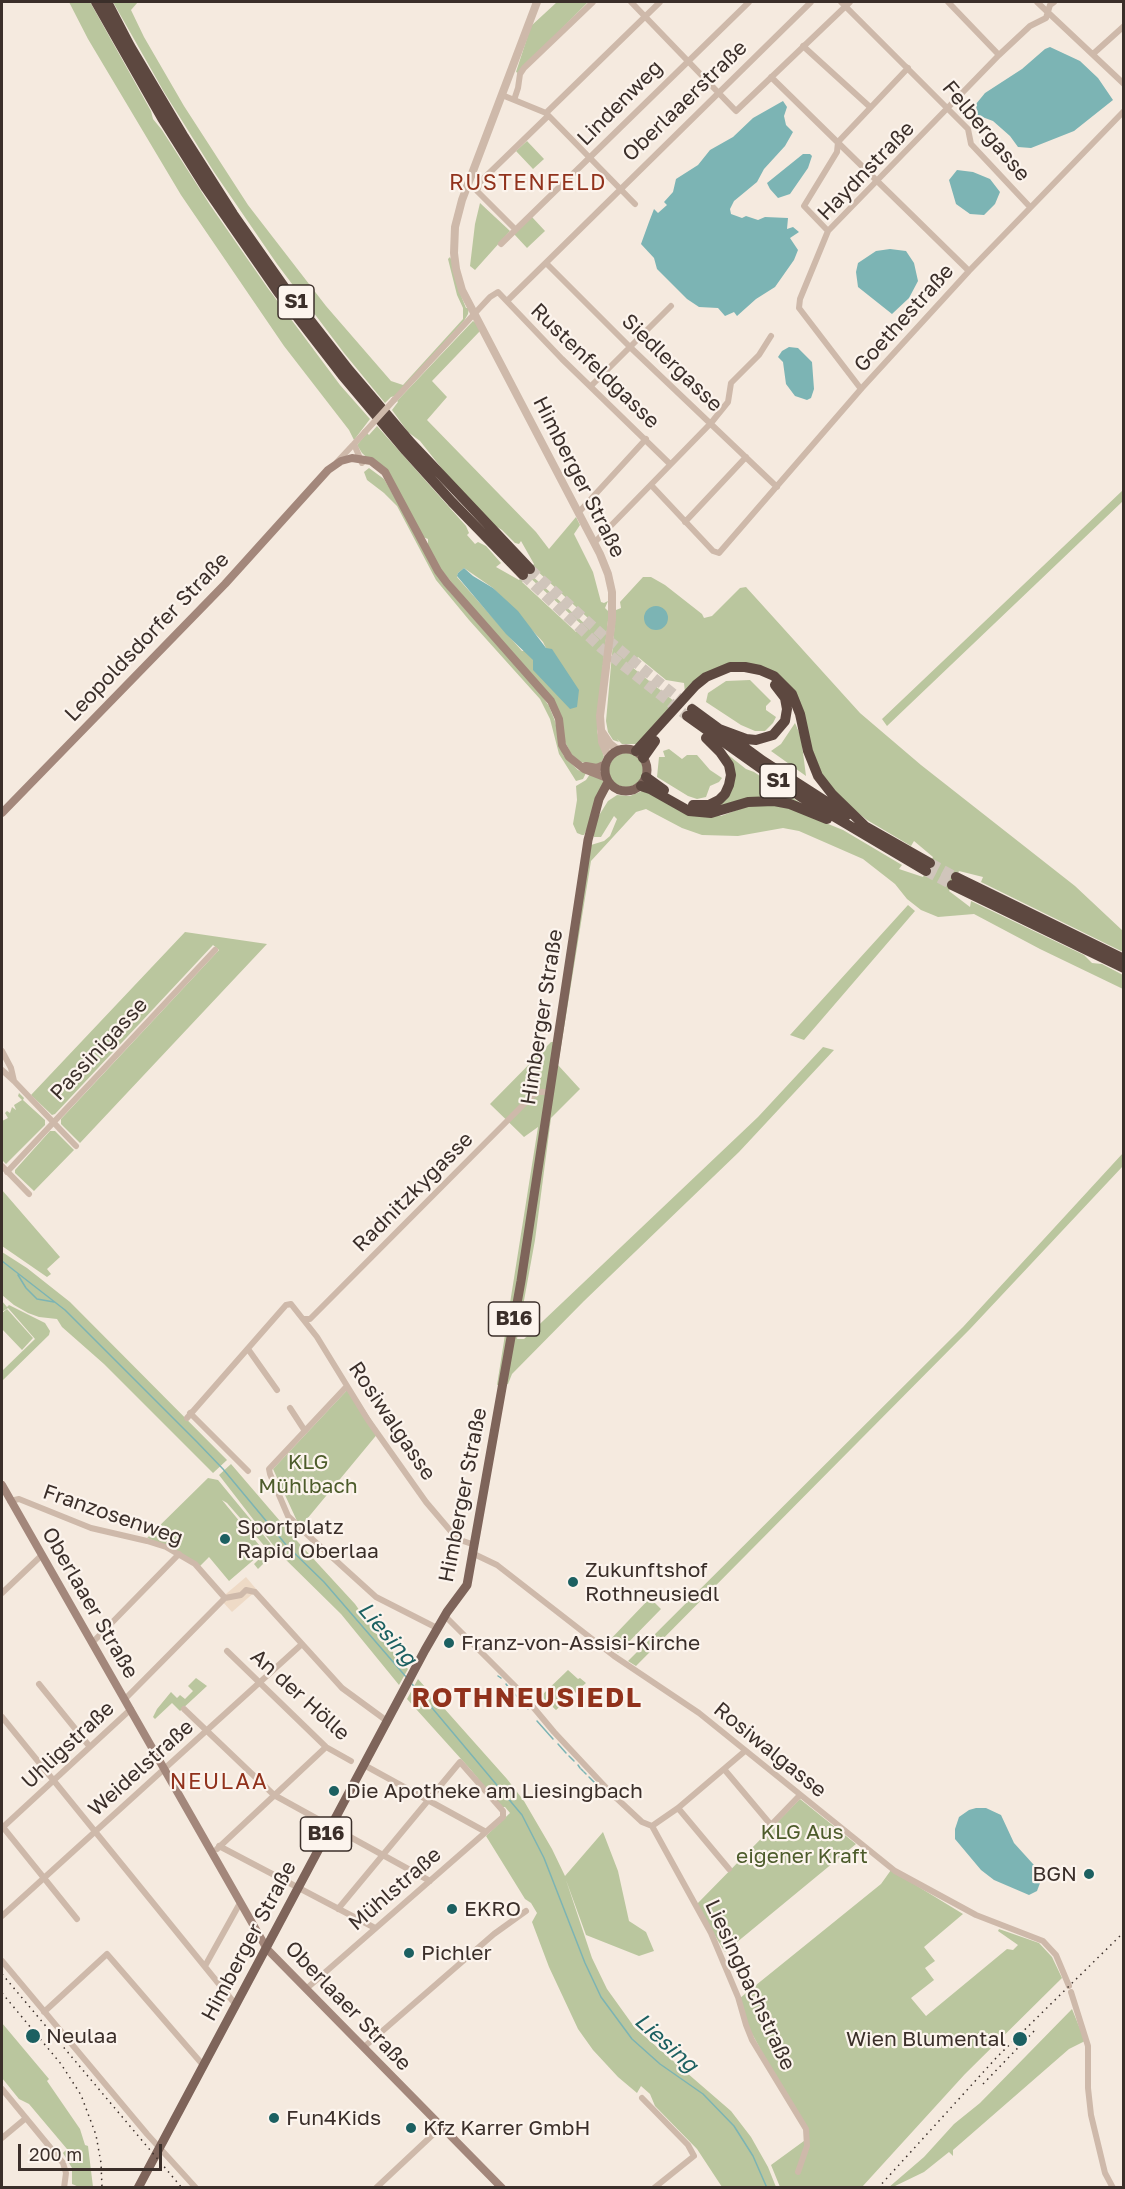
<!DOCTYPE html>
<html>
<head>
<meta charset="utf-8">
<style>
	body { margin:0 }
	#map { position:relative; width:1125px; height:2189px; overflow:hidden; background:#f5eadf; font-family:"Golos Text",sans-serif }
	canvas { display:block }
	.frame { position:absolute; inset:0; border:3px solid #3b2f2a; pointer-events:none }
	.scale { position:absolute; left:18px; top:2144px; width:144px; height:27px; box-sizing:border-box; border:3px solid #3b2f2a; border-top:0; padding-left:8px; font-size:18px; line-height:21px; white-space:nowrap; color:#3b2f2a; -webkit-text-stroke:4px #fcf4ed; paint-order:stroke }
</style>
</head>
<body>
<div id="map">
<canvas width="1125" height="2189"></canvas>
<div class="frame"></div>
<div class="scale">200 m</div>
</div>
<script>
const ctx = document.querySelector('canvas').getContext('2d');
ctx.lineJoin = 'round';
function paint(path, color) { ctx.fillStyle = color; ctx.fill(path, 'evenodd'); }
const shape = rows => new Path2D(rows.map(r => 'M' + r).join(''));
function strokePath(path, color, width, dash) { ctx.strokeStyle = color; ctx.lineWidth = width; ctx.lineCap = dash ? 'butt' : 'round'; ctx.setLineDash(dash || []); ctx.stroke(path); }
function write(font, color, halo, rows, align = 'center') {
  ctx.font = font + ' "Golos Text",sans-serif'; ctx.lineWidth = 4.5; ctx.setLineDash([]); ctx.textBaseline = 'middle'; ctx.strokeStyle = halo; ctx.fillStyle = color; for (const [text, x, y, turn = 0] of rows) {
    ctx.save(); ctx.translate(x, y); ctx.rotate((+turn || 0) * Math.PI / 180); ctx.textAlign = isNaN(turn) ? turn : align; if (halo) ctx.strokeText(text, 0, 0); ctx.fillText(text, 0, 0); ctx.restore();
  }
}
paint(shape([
	[69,2,90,2,151,111,153,119,162,130,210,205,267,287,340,385,370,419,354,440,349,430,284,346,181,195,88,39],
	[113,2,138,2,131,10,144,37,184,106,248,205,326,306,391,381,403,385,463,319,463,308,457,295,448,259,450,257,453,263,460,293,466,308,469,308,468,314,464,321,395,396,391,397,385,403,344,353,277,264,214,172,164,92],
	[557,2,588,2,518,73,516,72,531,26],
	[527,141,544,159,533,169,516,151],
	[480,203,510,231,475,270,470,266,475,224],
	[532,217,545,231,527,248,514,234],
	[473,321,476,323,480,331,432,381,447,397,427,420,536,532,549,549,576,517,580,525,574,534,593,572,601,602,604,603,608,601,605,608,609,612,597,717,597,731,604,757,601,763,596,765,580,762,573,757,565,742,560,713,439,567,428,545,428,539,423,537,395,484,362,453,357,445,367,433,369,435,377,426,466,526,469,533,467,535,475,544,478,542,486,546,501,563,496,567,519,580,534,564,521,541,519,544,515,543,502,530,494,525,451,480,420,441,408,432,392,410,398,402,397,401],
	[464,568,493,588,543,642,546,648,522,651,457,577,458,573],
	[534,568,589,619,585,624,529,573],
	[528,576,582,625,576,632,522,582],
	[369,468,384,479,449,591,540,693,549,706,555,721,563,755,578,770,586,773,583,779,576,781,559,754,550,719,540,699,469,620,436,580,397,506,384,493,367,480,364,472],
	[1123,490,1123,501,887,726,882,719],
	[643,577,651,577,665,585,702,614,704,618,712,616,740,588,746,587,860,713,921,765,1075,886,1123,931,1123,952,981,882,983,877,959,871,949,891,970,907,971,901,1084,955,1092,963,1102,964,1123,975,1123,989,1040,949,974,914,938,917,921,910,907,899,895,884,863,859,799,831,783,828,738,836,702,835,682,828,646,809,636,812,591,861,558,1065,580,1089,551,1118,535,1240,517,1339,524,1339,758,1117,823,1047,834,1050,739,1152,584,1301,512,1374,508,1384,497,1385,538,1127,524,1137,490,1104,551,1042,561,1042,591,845,604,841,610,836,617,819,614,816,601,837,594,837,593,832,598,817,608,801,617,795,630,796,642,791,721,816,756,803,779,804,843,830,902,865,899,869,923,877,933,857,914,841,911,846,867,820,839,798,826,784,785,682,734,664,685,693,684,683,666,680,638,657,632,667,675,702,638,744,622,744,617,739,619,742,613,740,608,732,606,721,616,610,621,608,620,602],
	[750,680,771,701,766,706,766,710,776,717,773,723,765,731,755,731,741,725,706,702,708,693,726,681],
	[795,723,801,737,806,776,771,751,781,744],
	[669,749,682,759,687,755,697,755,710,770,722,778,719,782,710,786,706,797,697,799,688,796,657,777,659,757,665,757,663,751],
	'609 770a17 17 0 1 1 34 0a17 17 0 1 1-34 0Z',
	[727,754,746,769,754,772,808,808,790,803,691,809,691,808,727,795],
	[590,774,601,778,604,783,595,802,587,829,584,835,582,835,577,833,573,824,577,800,576,786,586,780],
	[908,905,915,911,804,1040,790,1035],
	[185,932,267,944,80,1143,61,1124,61,1119,219,950,213,945,55,1114,52,1115,31,1095],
	[19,1093,24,1098,23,1100,45,1120,45,1125,6,1164,2,1160,2,1121,8,1118,5,1113,7,1111,10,1113,12,1107,16,1110,14,1105,22,1100,18,1096],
	[50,1131,55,1131,74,1150,34,1191,15,1173,15,1170],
	[1123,1153,1123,1166,970,1329,636,1666,628,1661,963,1327],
	[2,1190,60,1257,47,1269,51,1274,47,1277,2,1246],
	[2,1252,27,1268,70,1302,227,1460,213,1473,104,1364,62,1327,57,1319,39,1317,28,1313,14,1305,2,1295],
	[2,1301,7,1307,9,1305,45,1323,50,1331,49,1335,2,1381,2,1371,35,1339,8,1308,2,1312],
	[7,1309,33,1338,22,1350,2,1329,2,1313],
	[350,1387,379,1432,302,1525,297,1521,273,1469],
	[231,1464,298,1542,355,1604,374,1631,408,1669,399,1685,341,1614,280,1554,219,1475],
	[208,1478,218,1480,270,1543,274,1553,258,1569,254,1564,268,1550,227,1503,222,1500,264,1551,229,1581,209,1557,200,1566,169,1547,147,1538],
	[650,1598,661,1609,618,1653,606,1644],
	[568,1670,578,1679,580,1678,586,1683,556,1710,541,1696],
	[196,1678,207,1686,180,1711,172,1703,155,1719,153,1717,157,1709,171,1692,177,1698,180,1695,185,1699,193,1691,188,1686],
	[418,1679,507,1779,524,1801,552,1849,565,1876,603,1832,618,1871,629,1921,646,1932,654,1951,639,1956,586,1935,566,1880,592,1958,607,1989,635,2028,731,2111,751,2137,768,2167,776,2187,722,2187,697,2149,655,2106,650,2094,641,2086,637,2093,618,2077,593,2050,578,2029,549,1967,532,1922,537,1913,531,1903,525,1899,486,1836,510,1813,505,1807,501,1807,471,1770,407,1699],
	[800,1799,856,1844,725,1952,696,1905],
	[891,1870,963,1914,924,1947,935,1961,925,1968,934,1980,911,1998,926,2016,1007,1949,1013,1950,1018,1945,998,1931,999,1929,1039,1943,1052,1957,1062,1978,965,2074,862,2187,780,2187,771,2165,808,2138,749,2028,740,1998,881,1884],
	[1072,2009,1085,2041,1069,2049,953,2150,953,2156,949,2152,924,2172,893,2187,888,2188,924,2157,954,2124,980,2103],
	[2,2023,49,2079,47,2081,80,2129,85,2145,88,2146,93,2187,79,2187,72,2184,72,2168,63,2153,67,2149,29,2104,19,2099,2,2078]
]), '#bac69e');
paint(shape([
	[246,1577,257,1590,232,1612,220,1599]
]), '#eedac6');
paint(shape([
	[1050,47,1080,61,1098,78,1113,100,1074,131,1031,148,1018,147,1010,136,993,121,977,115,976,104,985,93,1022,69,1045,49],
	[783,101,787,107,784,116,786,125,793,132,785,146,764,169,757,182,734,201,730,209,731,214,742,218,746,216,758,220,765,217,788,218,787,229,793,227,799,232,790,238,798,250,794,260,775,287,756,299,737,316,734,312,725,316,718,308,699,307,687,299,657,269,654,258,641,244,649,222,654,209,658,213,667,205,664,202,673,192,676,179,698,165,710,150,733,137,753,118],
	[803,154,810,154,812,156,808,168,790,194,778,198,770,189,767,183],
	[957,170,973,172,990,179,1000,192,995,204,984,215,970,214,956,204,949,180],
	[890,249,906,251,914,263,918,281,909,298,892,314,858,287,856,272,858,263,876,251],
	[789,347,798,348,812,362,814,389,811,398,807,400,795,396,786,384,783,362,778,357,782,351],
	[464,568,473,576,493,588,518,611,546,648,552,649,579,690,577,707,570,709,533,670,533,660,506,634,457,576,458,573],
	'644 618a12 12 0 1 1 24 0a12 12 0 1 1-24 0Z',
	[976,1808,986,1808,1001,1815,1014,1843,1043,1875,1037,1891,1029,1895,994,1880,981,1870,955,1839,955,1829,959,1817,969,1810]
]), '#7cb4b4');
strokePath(shape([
	[2,1261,65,1310,197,1442,223,1469,287,1546,324,1582,407,1678],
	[18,1275,26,1288,37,1299,54,1302],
	[498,1676,501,1678],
	[412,1684,522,1815,544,1858,585,1963,601,1997,632,2039,660,2064,703,2094,734,2126,753,2156,767,2188],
	[506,1684,509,1688],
	[512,1691,522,1702],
	[523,1704,525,1706],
	[527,1708,528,1709],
	[537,1721,553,1739],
	[558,1744,566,1753],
	[569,1756,574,1761],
	[578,1765,580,1768],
	[581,1769,583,1771],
	[584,1772,586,1774],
	[589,1777,596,1784]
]), '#7cb4b4', 1.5);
strokePath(shape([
	[530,569,607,639,692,709],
	[523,575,601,648,687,716],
	[930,863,956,877],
	[926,871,952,885]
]), '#d0c5bb', 10, [10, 5]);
strokePath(shape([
	[631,2,736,111,850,2],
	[841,2,968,129,971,144,1030,207],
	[948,2,999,55],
	[1037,2,1124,84],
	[803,46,870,107],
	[1093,54,1124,26],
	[771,77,969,271],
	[502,95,546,113,635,204],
	[514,100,518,88,520,74,524,68,593,2],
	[546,113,660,2],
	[515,229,477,191,480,182,548,116],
	[828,231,804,206,837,152,838,142,908,68],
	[501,244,749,2],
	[546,263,630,347,777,487],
	[507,301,811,2],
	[591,386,671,306],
	[861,389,799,308,800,299,828,231,999,55,1030,26,1046,18,1050,5,1054,2],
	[394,400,490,297,498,292,562,359,670,464],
	[354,444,362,463],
	[337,462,365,432],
	[651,485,713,551,719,553,861,389,969,271,1124,111],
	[579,512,646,439],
	[685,522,746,457],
	[594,543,711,423,728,402,731,383,759,355,771,336],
	[2,1051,11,1068,14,1081,76,1146],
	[2,1070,14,1081],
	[2,1166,29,1194],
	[7,1172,215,950],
	[304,1319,310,1319,532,1096,538,1092,549,1092],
	[248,1349,277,1390],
	[347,1386,269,1469,270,1474,288,1516,312,1539,376,1597,437,1628],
	[290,1408,305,1431],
	[190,1413,248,1471],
	[187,1418,286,1305,291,1304,317,1337,368,1420,426,1502,454,1535,463,1541,475,1545],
	[10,1501,19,1499,91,1528,147,1541,166,1547,195,1564,225,1598],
	[474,1554,497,1565,614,1656,699,1713,895,1871,976,1915,1043,1941,1056,1955,1069,1986],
	[2,1593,42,1555],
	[225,1598,241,1595,246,1590,255,1592,342,1688,387,1721],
	[445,1616,518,1689,554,1732,612,1794,642,1822,652,1826,711,1933,738,1997,746,2025,752,2040,806,2129,807,2146,798,2172],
	[92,1643,179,1554],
	[227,1651,326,1747,351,1761],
	[39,1684,90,1747],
	[125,1699,225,1598],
	[184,1709,274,1795,430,1881],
	[2,1717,236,2005],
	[364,1765,486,1832],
	[724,1769,771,1825,800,1795],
	[678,1808,729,1869],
	[2,1826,77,1919],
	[652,1826,678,1808,745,1751],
	[2,1828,131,1709],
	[219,1846,375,1928],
	[217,1849,326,1747],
	[2,1916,302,1644],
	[2,1961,147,2134,196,2188],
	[205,1966,240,1903],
	[306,1989,503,1817,503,1811,460,1762,338,1909],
	[1071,1992,1088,2046,1088,2088,1091,2115,1105,2173,1113,2188],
	[44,2012,107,1954,203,2065],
	[364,2047,494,1934,526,1911],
	[2,2089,63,2163,66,2173,64,2188],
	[642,2098,688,2145,694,2156,654,2188],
	[2,2138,26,2118],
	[376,2188,441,2127]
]), '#ceb9aa', 6);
strokePath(shape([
	[537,2,462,200,455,227,454,253,456,269,462,290,600,554,608,574,612,592,612,619,600,716,602,742,609,758],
	[602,732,610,744,619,751]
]), '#ceb9aa', 8);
strokePath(shape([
	[586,766,597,768,606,764],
	[2,813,225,584,328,470,341,461,352,458,371,461,385,472,438,571,447,583,551,701,559,719,562,745,569,757,584,769,607,778],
	[2,1485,267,1949,502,2188]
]), '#a3877b', 8);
strokePath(shape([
	'605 770a21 21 0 1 1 42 0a21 21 0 1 1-42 0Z',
	[138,2188,425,1650,447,1612,467,1585,521,1281,588,840,599,799,608,782]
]), '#7e645a', 9);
strokePath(shape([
	[96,2,162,118,206,188,278,292,342,375,406,451,452,502,523,575],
	[107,2,130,46,184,137,233,214,285,288,349,370,411,443,530,569],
	[692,709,763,761,847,815],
	[687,716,801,797,926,871],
	[719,729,746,739,756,740,773,735,785,721,787,709,785,698,775,685],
	[636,751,696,685,706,677,730,667,745,667,760,670,774,676,792,694,800,714,808,751,818,776,832,794,867,828],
	[643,758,655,741],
	[646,777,664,790],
	[641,786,650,789,689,811,711,813,748,802,774,801,790,804,827,819],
	[693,805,709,805,719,800,725,794,729,785,731,775,729,765,720,752,706,738],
	[863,825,930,863],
	[956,877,1124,959],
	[952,885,1124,968]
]), '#5d4840', 10);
strokePath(shape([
	[2,1974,182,2188],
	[2,1993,61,2064,81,2095,96,2135,101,2163,102,2188],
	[983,2084,1037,2028],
	[878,2188,997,2057,1124,1932]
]), '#3b2f2a', 1.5, [1.5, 4.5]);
strokePath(shape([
	[365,432,394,400]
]), '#ceb9aa', 6);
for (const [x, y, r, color] of [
	[225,1539,6,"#1c6061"],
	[573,1582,6,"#1c6061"],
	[449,1643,6,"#1c6061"],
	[334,1791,6,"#1c6061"],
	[1089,1874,6,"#1c6061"],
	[452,1909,6,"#1c6061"],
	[409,1953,6,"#1c6061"],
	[33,2036,8,"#1c6061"],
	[1020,2039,8,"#1c6061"],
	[274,2118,6,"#1c6061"],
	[411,2128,6,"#1c6061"]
]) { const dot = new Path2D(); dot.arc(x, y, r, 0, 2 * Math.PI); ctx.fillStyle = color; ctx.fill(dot); strokePath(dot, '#fcf4ed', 2); }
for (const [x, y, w] of [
	[296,302,36],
	[778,781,36],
	[514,1319,51],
	[326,1834,51]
]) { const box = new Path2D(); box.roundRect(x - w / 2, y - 17, w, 34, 4.5); ctx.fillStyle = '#fcf4ed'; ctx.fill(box); strokePath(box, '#3b2f2a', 1.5); }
write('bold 20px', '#3b2f2a', null, [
	["S1",296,302],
	["S1",778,781],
	["B16",514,1319],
	["B16",326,1834]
]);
write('21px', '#3b2f2a', '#fcf4ed', [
	["Oberlaaerstraße",685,101,-44],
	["Lindenweg",620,103,-45],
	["Felbergasse",986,131,50],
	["Haydnstraße",866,171,-46],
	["Goethestraße",904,318,-48],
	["Siedlergasse",672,363,44],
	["Rustenfeldgasse",595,366,44],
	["Himberger Straße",579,477,63],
	["Leopoldsdorfer Straße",147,637,-46],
	["Himberger Straße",542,1017,-81],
	["Passinigasse",99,1049,-47],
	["Radnitzkygasse",413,1192,-45],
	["Rosiwalgasse",392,1421,56],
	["Himberger Straße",463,1495,-79],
	["Franzosenweg",113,1515,19],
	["Oberlaaer Straße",90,1603,60],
	["An der Hölle",300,1695,42],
	["Uhligstraße",68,1745,-43],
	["Rosiwalgasse",770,1750,39],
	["Weidelstraße",141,1768,-42],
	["Mühlstraße",395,1889,-41],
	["Himberger Straße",249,1941,-62],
	["Liesingbachstraße",750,1985,65],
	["Oberlaaer Straße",348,2006,46]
]);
write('21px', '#4d5c2b', '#fcf4ed', [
	["KLG",308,1462],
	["Mühlbach",308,1486],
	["KLG Aus",802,1832],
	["eigener Kraft",802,1856]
]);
write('21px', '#3b2f2a', '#fcf4ed', [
	["Sportplatz",237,1527],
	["Rapid Oberlaa",237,1551],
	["Zukunftshof",585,1570],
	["Rothneusiedl",585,1594],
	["Franz-von-Assisi-Kirche",461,1643],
	["Die Apotheke am Liesingbach",346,1791],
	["BGN",1077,1874,"right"],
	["EKRO",464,1909],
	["Pichler",421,1953],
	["Neulaa",46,2036],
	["Wien Blumental",1006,2039,"right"],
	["Fun4Kids",286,2118],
	["Kfz Karrer GmbH",423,2128]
], 'left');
ctx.letterSpacing = '1.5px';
write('22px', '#91321c', '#fcf4ed', [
	["RUSTENFELD",528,183],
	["NEULAA",219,1782]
]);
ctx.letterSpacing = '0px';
write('italic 22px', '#1c6061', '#fcf4ed', [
	["Liesing",387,1634,49],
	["Liesing",666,2043,42]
]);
ctx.letterSpacing = '1.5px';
write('bold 27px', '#91321c', '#fcf4ed', [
	["ROTHNEUSIEDL",527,1698]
]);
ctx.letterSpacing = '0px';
</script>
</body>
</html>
